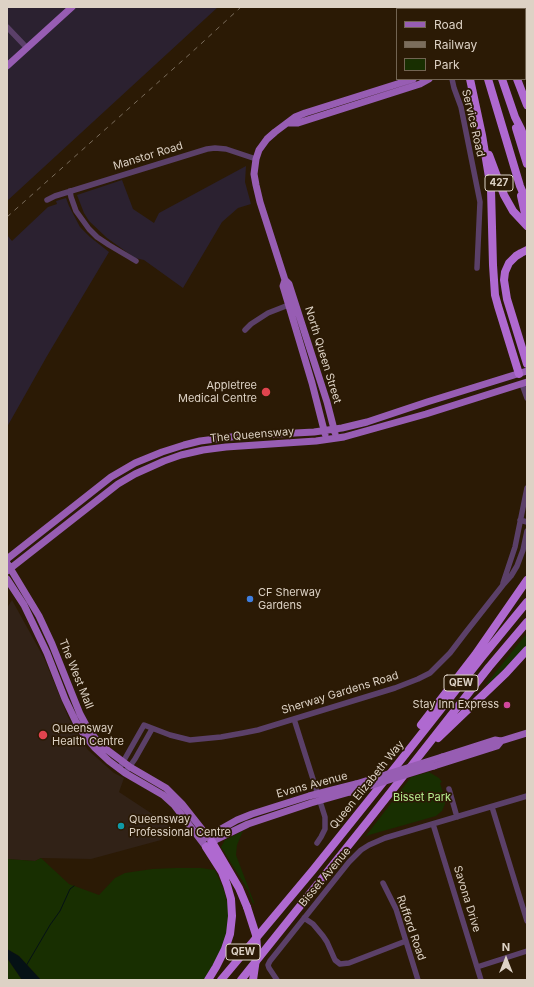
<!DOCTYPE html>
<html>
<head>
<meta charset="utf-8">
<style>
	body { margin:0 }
	#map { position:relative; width:534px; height:987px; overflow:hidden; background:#2b1a05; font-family:Inter,sans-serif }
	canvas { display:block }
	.frame { position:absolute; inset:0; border:8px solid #ddd2c5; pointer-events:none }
	.legend { position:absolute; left:396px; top:8px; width:130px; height:72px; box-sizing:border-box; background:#2b1a05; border:1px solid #726452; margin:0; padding:5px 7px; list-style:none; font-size:12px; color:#ddd2c5 }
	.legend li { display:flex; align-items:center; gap:8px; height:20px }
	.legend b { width:20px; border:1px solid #726452 }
	.north { position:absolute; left:486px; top:939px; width:40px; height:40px; -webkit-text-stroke:3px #2b1a05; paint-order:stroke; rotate:0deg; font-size:11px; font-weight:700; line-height:16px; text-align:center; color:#ddd2c5 }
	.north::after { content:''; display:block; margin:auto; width:14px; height:18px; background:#ddd2c5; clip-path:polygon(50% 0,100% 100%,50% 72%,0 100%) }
</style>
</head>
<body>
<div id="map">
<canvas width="534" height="987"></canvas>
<div class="frame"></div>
<ul class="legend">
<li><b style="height:5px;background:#975db3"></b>Road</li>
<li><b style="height:5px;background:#7b6d5c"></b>Railway</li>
<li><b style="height:11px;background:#182f01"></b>Park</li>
</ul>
<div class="north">N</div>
</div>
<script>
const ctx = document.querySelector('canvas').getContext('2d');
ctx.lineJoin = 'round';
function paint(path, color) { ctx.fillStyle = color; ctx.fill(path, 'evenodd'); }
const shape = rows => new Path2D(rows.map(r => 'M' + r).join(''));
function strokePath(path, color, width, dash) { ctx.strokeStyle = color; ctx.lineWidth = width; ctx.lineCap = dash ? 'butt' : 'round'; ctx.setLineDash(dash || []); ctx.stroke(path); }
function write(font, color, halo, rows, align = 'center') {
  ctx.font = font + ' Inter,sans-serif'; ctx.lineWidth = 3.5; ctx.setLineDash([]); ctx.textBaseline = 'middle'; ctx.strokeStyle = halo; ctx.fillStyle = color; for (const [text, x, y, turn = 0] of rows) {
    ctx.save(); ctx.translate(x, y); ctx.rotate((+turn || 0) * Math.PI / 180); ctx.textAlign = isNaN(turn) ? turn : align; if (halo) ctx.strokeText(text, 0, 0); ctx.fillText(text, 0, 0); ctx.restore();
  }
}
paint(shape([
	[7,7,218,7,7,201],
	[246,166,245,182,251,204,238,208,222,222,183,288,144,260,135,258,107,238,89,221,84,213,77,195,122,180,133,209,154,223,159,213],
	[66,198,69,206,80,227,90,237,109,252,47,356,7,427,7,235,12,241,48,207,57,204,56,201]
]), '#2b2130');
paint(shape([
	[12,600,44,658,69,719,88,750,114,773,124,778,119,792,169,825,170,830,161,840,91,859,41,858,35,861,7,859,7,608]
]), '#312217');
paint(shape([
	[527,633,527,646,489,684,486,684,487,683],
	[429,772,439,778,442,782,440,783,445,799,445,804,442,811,436,816,369,835,365,837,411,777],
	[243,831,237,845,236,855,255,905,252,902,248,890,221,847,225,840],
	[41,858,69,884,99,895,115,878,125,873,152,869,176,868,201,868,215,870,224,890,228,906,228,919,227,933,219,954,204,980,41,980,19,956,7,949,7,859,35,861],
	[7,958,18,974,22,980,7,980]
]), '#182f01');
paint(shape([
	[7,949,19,956,41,980,22,980,7,958]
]), '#051115');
strokePath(shape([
	[26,966,50,925,60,911,70,889,74,886]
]), '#051115', 1);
strokePath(shape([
	[440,7,441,9],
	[7,27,27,48],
	[452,79,454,88,461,107,480,202,477,268],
	[70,191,71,197,76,211,89,229,97,237,109,245,136,261],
	[47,200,55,196,207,149,215,148,226,149,256,159],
	[245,330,251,324,268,313,291,304],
	[522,384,527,398],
	[520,520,527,522],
	[503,583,515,547,527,488],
	[294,719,325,817,325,829,321,837,317,843],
	[119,769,144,725,170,735,190,740,221,737,243,733,258,730,395,688,418,679,430,673,450,653,466,632,503,585,511,576,517,566,523,550,527,531],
	[125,773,135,759,152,729],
	[449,789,457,817],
	[492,807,527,921],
	[433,824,481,980],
	[383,883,396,909,418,980],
	[304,918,313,924,323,936,327,942,335,960,340,964,349,963,406,941],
	[477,967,527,951],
	[277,980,269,968,268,965,270,961,349,862,361,850,369,845,385,838,527,796]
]), '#5b4069', 5.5);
strokePath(shape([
	[525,48,527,48],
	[7,66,72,7],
	[289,123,298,123,420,84,429,79],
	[285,280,283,286,312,383,325,434],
	[335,433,327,402,289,284,285,280,260,202,256,185,254,174,256,159,259,150,267,139,275,132,295,117,305,113,413,79],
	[7,559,111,477,135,463,162,452,184,445,200,441,239,436,314,432,342,428,367,422,427,402,527,371],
	[7,563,39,616,52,644,80,714,87,727,95,738,106,749,130,767,166,788,182,804,212,842],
	[7,571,118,484,135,474,164,461,181,455,203,450,226,447,316,441,344,437,426,414,527,382],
	[7,579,24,605,47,653,65,699,76,722,85,736,95,748,109,761,125,773,163,795,174,805,206,847,217,839,248,824,311,803,350,792],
	[442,757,495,740,501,741,527,733],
	[434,766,497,746,501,741],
	[205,838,237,820,252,814,309,796,356,784]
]), '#975db3', 7);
strokePath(shape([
	[449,7,450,9],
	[465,7,466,9],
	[479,7,480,9],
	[494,7,494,9],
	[470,79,482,135,491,189,493,265,495,295,498,306,519,374],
	[488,79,520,186,527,202],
	[502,79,515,117,521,129,527,145],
	[517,79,527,105],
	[516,128,527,164],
	[489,155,504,195,513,211,527,226],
	[521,196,527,223],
	[527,250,521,253,516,256,509,263,505,272,504,280,507,299,527,364],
	[421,725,475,655,527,580],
	[438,738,506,673,527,650],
	[212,842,239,888,247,907],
	[206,847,222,872,227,885,231,899,232,916,230,934,225,949,216,967,208,980],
	[221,980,313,870,397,765,482,657,527,602],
	[241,980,368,821,489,667,527,622]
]), '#af69d0', 8);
strokePath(shape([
	[7,217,191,53,241,7]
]), '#7b6d5c', 1, [5, 5]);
strokePath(shape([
	[356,784,442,757],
	[350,792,434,766]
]), '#975db3', 7);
strokePath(shape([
	[247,907,256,935,257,947,256,959,253,980]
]), '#af69d0', 8);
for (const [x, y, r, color] of [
	[266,392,5,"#e0444e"],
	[250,599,4,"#3f7fe0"],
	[507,705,4,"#d1479c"],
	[43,735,5,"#e0444e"],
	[121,826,4,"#0f9aa8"]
]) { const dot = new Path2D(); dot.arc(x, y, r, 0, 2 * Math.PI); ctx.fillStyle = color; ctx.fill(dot); strokePath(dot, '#2b1a05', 1.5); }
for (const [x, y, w] of [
	[499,183,28],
	[461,683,34],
	[243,952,34]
]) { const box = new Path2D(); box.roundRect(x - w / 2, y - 8, w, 16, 3); ctx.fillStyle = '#2b1a05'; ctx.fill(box); strokePath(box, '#ddd2c5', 1); }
write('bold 10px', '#ddd2c5', null, [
	["427",499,183],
	["QEW",461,683],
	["QEW",243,952]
]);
write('11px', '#ddd2c5', '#2b1a05', [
	["Service Road",473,123,77],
	["Manstor Road",148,156,-17],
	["North Queen Street",323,355,73],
	["The Queensway",252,435,-5],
	["The West Mall",76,674,68],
	["Sherway Gardens Road",340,693,-17],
	["Evans Avenue",312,785,-15],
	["Queen Elizabeth Way",367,785,-51],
	["Bisset Avenue",325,877,-50],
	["Savona Drive",467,899,73],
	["Rufford Road",411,928,71]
]);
write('11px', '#ddd2c5', '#2b1a05', [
	["Appletree",257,386,"right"],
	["Medical Centre",257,399,"right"],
	["CF Sherway",258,593],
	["Gardens",258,606],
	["Stay Inn Express",499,705,"right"],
	["Queensway",52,729],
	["Health Centre",52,742],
	["Queensway",129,820],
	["Professional Centre",129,833]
], 'left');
write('11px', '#b8ee90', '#2b1a05', [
	["Bisset Park",422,798]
]);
</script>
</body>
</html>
